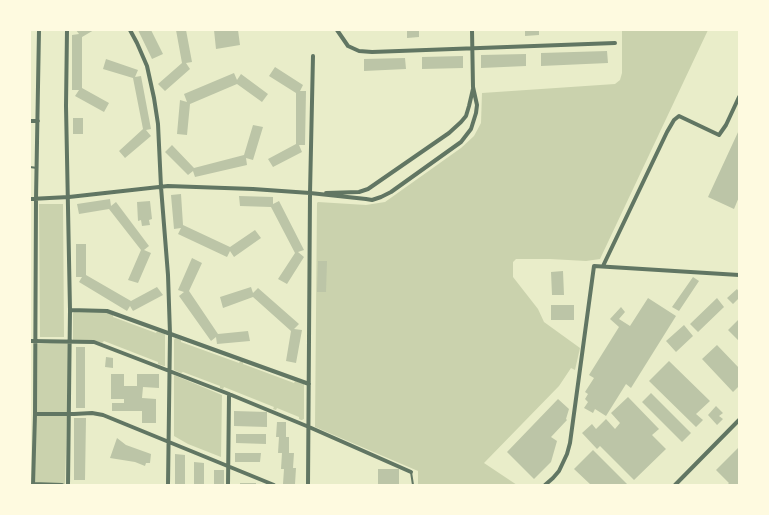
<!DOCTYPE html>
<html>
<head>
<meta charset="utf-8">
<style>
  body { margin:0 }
  #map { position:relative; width:769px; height:515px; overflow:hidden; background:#e9edc9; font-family:"Space Grotesk",sans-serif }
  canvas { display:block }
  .frame { position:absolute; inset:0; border:31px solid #fefae0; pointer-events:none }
</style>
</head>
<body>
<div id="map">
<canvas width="769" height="515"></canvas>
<div class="frame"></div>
</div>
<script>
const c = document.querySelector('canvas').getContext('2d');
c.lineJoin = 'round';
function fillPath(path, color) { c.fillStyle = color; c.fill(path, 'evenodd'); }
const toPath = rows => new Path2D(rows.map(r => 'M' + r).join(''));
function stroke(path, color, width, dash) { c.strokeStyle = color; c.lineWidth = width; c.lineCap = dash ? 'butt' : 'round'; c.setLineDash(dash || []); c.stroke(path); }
fillPath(toPath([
  [622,30,708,30,600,259,586,261,550,259,516,259,513,262,513,277,538,309,544,322,580,348,575,370,571,368,559,386,484,463,517,485,418,485,418,471,315,427,317,203,318,202,366,205,385,202,461,148,474,136,481,123,482,93,615,84,620,80,622,73],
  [39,204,63,204,64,337,40,337],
  [74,312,105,312,113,315,113,317,156,333,157,331,165,334,165,366,164,366,158,364,158,362,104,341,102,343,95,341,73,340,73,313],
  [175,338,181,340,181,342,239,363,240,361,243,362,243,364,294,383,295,381,304,384,304,419,302,420,301,420,299,419,299,417,277,408,276,410,273,409,274,407,224,387,223,389,220,388,220,386,183,372,181,373,174,370,174,340],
  [69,342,65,485,35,485,35,344],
  [174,375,222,395,221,457,188,444,174,436]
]), '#cad2ad');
fillPath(toPath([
  [76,30,94,30,82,37,82,88,109,103,104,112,75,96,79,90,72,90,72,35,79,34],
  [138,30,151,30,163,54,152,59],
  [176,30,186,30,192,62,186,63,190,69,165,91,158,84,182,63],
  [214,30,238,30,240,45,216,49],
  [407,30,419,30,419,37,407,38],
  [525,30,539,30,539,35,525,36],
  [607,51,608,63,541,66,541,53],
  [526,54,526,66,481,68,481,55],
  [463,56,463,68,422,69,422,57],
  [405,58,406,69,364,71,364,59],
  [106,59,138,70,135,77,141,76,151,129,146,130,151,136,125,158,119,151,143,129,133,78,103,69],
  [275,67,303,85,300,91,306,91,305,145,299,145,302,152,273,167,268,159,296,144,296,93,269,76],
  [234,73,237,80,241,74,268,94,262,102,237,84,190,104,187,135,177,134,180,100,187,102,184,94],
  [73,118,83,118,83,134,73,134],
  [253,125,263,127,253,160,246,158,247,165,195,177,193,171,188,175,165,152,172,145,194,168,244,155],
  [739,130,739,197,734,209,708,197],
  [181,194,183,225,230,247,255,230,261,238,234,257,230,251,227,257,178,234,181,228,174,229,171,195],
  [239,196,273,197,273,204,279,201,304,250,298,252,304,257,287,284,278,279,295,253,271,207,240,206],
  [110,199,111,206,116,202,149,246,144,250,151,253,138,283,128,280,141,250,109,209,79,214,77,204],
  [150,201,152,219,149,220,150,225,142,226,141,220,138,221,137,202],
  [76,244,86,244,86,275,131,301,157,287,163,295,133,311,130,306,127,311,79,282,82,277,76,277],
  [192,258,202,263,189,291,218,334,248,331,250,341,217,344,216,337,211,341,179,296,184,292,178,290],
  [318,261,327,261,326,292,317,292],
  [563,271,564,295,552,295,551,272],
  [693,277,699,281,679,311,672,307],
  [251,287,253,293,258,288,299,324,294,329,302,330,296,363,286,361,291,331,253,297,223,308,220,297],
  [737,289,739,292,739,298,733,304,727,298],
  [648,298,676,316,631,388,626,384,606,416,595,409,593,413,584,408,588,402,585,399,588,394,585,392,594,378,589,375,619,327,610,319,621,307,625,312,619,319,630,326],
  [717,298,724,307,698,332,690,324],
  [551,305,574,305,574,320,551,320],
  [739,319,739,341,728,330],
  [684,325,693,336,676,352,666,341],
  [717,345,739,368,739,386,733,392,702,359],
  [76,347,85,347,85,408,76,408],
  [106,357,113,358,113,368,105,367],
  [669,361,710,401,696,414,703,420,696,427,649,381],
  [111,374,124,374,124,386,137,386,137,374,159,374,159,388,143,387,142,398,156,399,156,423,142,423,142,411,112,411,112,403,124,403,124,399,111,399],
  [651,393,691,433,682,442,642,402],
  [628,397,659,429,652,435,666,449,634,480,600,446,597,449,582,433,592,424,596,429,606,419,615,429,620,423,611,413],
  [558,399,569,409,566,419,567,420,551,437,557,441,551,462,534,479,507,452],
  [716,406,723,413,719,416,723,419,717,425,708,415],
  [234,411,267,412,267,427,234,426],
  [74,418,86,418,85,480,74,480],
  [277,422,286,422,286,437,289,437,289,453,294,453,293,468,296,468,295,484,283,484,284,469,281,469,282,453,278,453,279,437,276,437],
  [236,434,266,434,266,444,236,443],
  [117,438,126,445,151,454,150,463,146,463,145,466,135,462,110,458],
  [739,447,739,485,727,485,729,483,716,470],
  [593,450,628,485,591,485,574,469],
  [235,453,261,453,260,462,235,462],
  [175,454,185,455,185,485,175,485],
  [194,462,204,463,204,485,194,485],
  [378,469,399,469,399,485,378,485],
  [214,470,224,470,224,485,214,485],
  [240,483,256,483,256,485,240,485]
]), '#bcc5a7');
stroke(toPath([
  [30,167,37,168],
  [411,472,413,485]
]), '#617663', 2);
stroke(toPath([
  [67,30,66,106,70,310,68,485],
  [130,30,137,43,147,66,154,98,158,124,161,187,168,275,170,334,168,485],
  [337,30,348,46,359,51,372,52,615,43],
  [30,121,38,121],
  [326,193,359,192,368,189,449,133,461,122,466,116,469,106,473,89],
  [30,199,69,197,168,186,253,189,310,193,366,199,372,200,381,197,391,192,461,142,471,129,476,113,477,105,473,87,472,30],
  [603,266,667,132,674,120,679,116,719,135,726,125,739,97],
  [70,310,107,311,309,384],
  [30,341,94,342,229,394,309,427,411,472],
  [35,414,74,414,92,413,103,415,274,485],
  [33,484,62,485],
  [33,485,35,414,36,199,39,30],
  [228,485,229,394],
  [308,485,310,193,313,56],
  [545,485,553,478,559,471,567,454,570,443,594,266,739,275],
  [675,485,739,420]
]), '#617663', 4);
</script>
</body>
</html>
